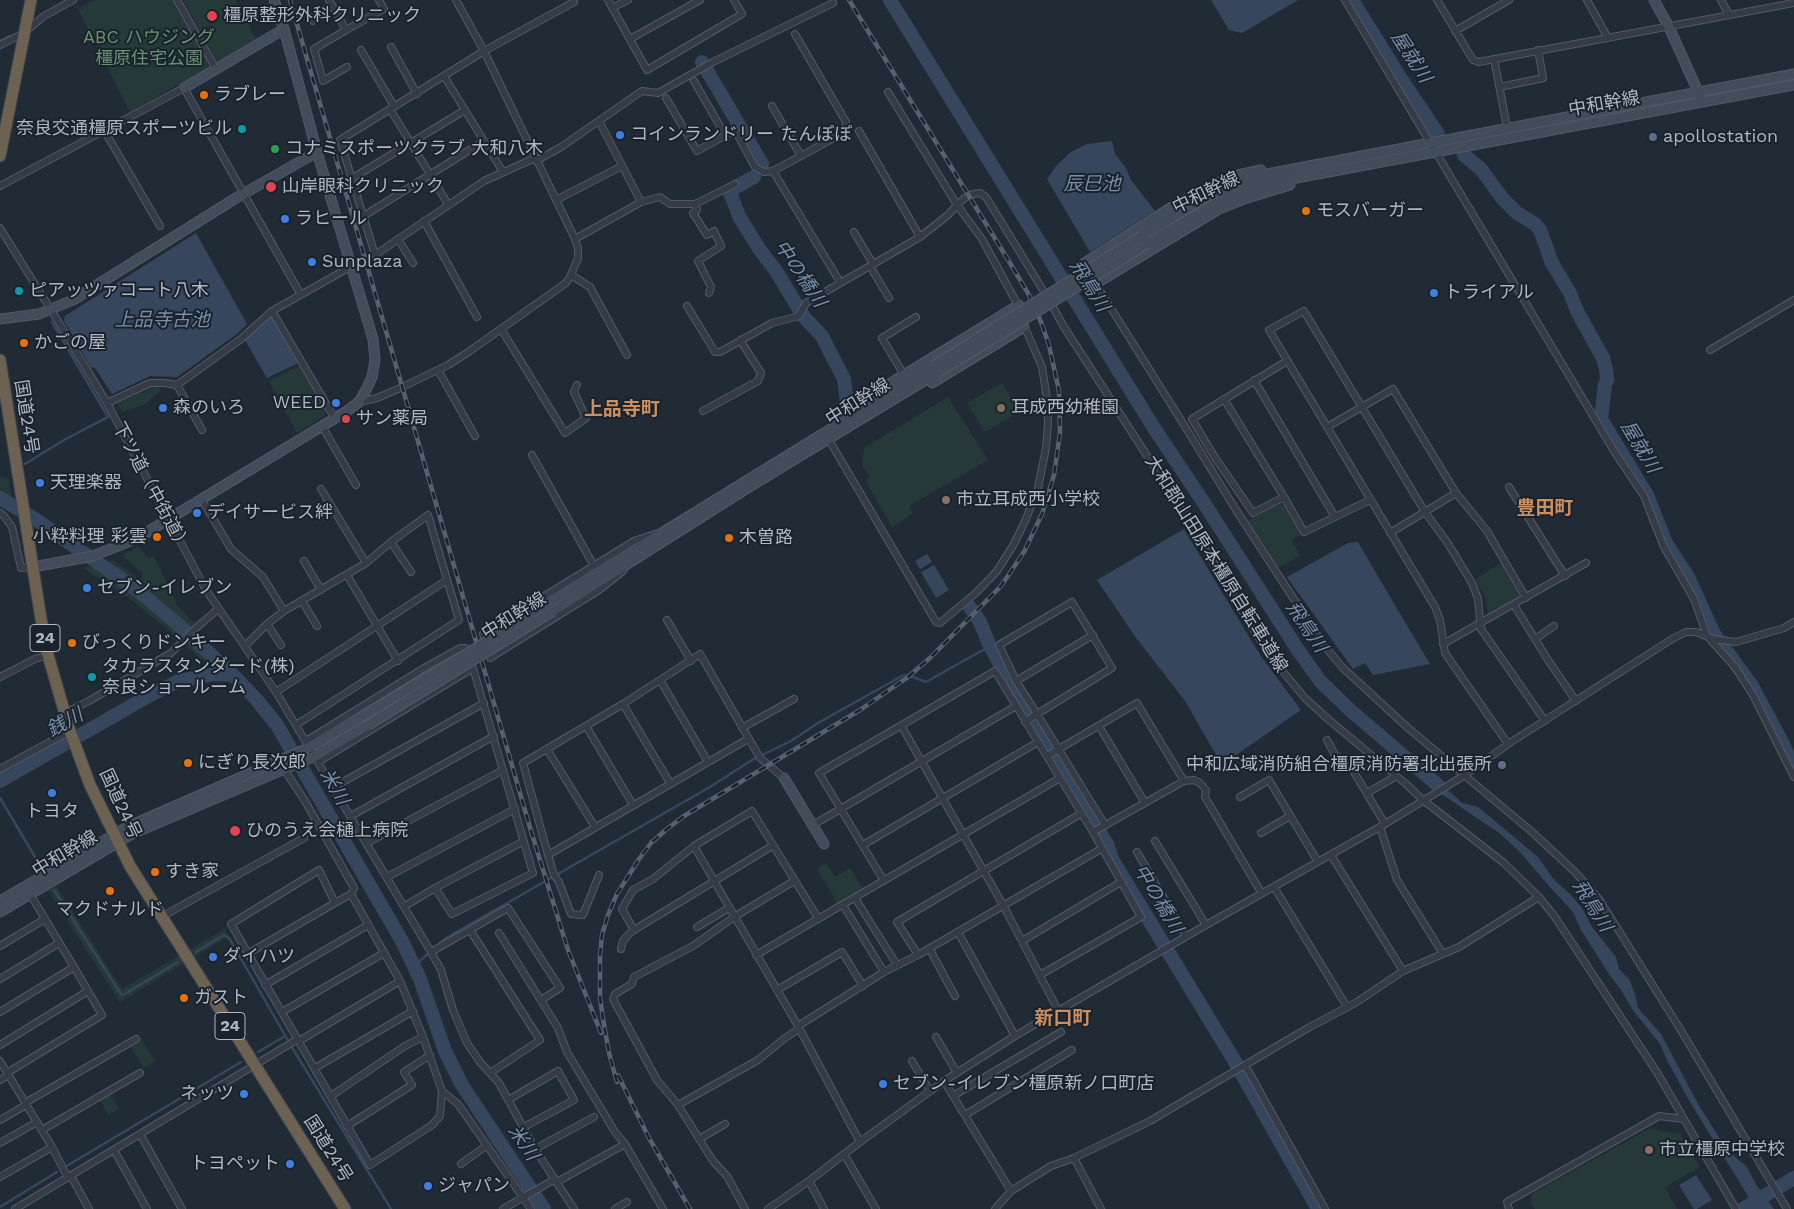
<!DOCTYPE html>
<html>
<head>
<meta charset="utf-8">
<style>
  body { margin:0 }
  canvas { display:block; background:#212b36 }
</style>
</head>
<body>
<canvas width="1794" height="1209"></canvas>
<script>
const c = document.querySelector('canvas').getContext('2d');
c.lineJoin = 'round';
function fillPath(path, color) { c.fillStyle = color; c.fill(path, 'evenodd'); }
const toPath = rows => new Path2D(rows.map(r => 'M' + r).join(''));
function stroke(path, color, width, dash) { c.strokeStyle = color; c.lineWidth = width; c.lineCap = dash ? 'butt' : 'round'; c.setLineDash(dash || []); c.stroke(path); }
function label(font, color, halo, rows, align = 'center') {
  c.font = font + ' "Work Sans","Noto Sans JP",sans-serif'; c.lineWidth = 4; c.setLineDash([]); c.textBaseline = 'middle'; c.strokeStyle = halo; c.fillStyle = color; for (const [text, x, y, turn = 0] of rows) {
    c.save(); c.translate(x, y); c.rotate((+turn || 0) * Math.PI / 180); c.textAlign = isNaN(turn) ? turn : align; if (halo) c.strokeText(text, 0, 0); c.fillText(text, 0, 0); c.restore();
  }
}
fillPath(toPath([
  [94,0,173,0,208,62,207,68,130,112,78,9],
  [185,0,235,0,258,43,220,67,184,1],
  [300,365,326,411,324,416,297,433,269,381],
  [1002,383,1019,412,985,432,967,403],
  [157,386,161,390,145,404,122,412,117,403],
  [948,397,988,460,909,506,913,513,892,527,866,481,870,477,862,466,864,448],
  [0,476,9,479,12,501,0,493],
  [1279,504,1284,506,1302,534,1291,540,1300,555,1278,568,1261,540,1254,533,1247,521],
  [138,547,149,558,154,556,177,605,195,624,190,629,151,595,107,562,113,560,141,581,143,573,122,555],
  [1501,563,1523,597,1488,617,1486,599,1476,579],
  [95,565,141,597,202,652,212,665,210,667,160,623,126,596,83,568],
  [826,863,835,877,850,868,863,889,838,904,817,869],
  [56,886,122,989,225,929,229,936,120,1002,48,890],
  [142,1040,155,1061,144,1068,131,1047],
  [110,1094,119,1109,109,1115,100,1100],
  [1649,1129,1680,1134,1700,1167,1665,1187,1677,1209,1535,1209,1530,1202,1533,1193]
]), '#263939');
fillPath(toPath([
  [1211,0,1298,0,1242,33,1229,30],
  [1112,141,1115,154,1126,168,1131,180,1155,211,1090,252,1047,179,1056,166,1071,152,1087,144],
  [196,233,247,324,237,334,177,377,150,376,112,394,95,368,91,367,64,321,65,316],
  [271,314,298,363,267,378,245,340],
  [1184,529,1260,655,1301,710,1226,762,1219,760,1185,701,1134,635,1097,580],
  [1358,542,1396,607,1430,664,1373,675,1365,663,1353,669,1287,577,1348,543],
  [927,554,932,562,920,569,915,561],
  [934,565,949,590,936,598,921,572],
  [1428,772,1462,803,1478,807,1538,857,1555,881,1570,894,1582,908,1592,927,1616,957,1619,969,1629,979,1635,994,1638,1008,1661,1034,1698,1104,1727,1150,1747,1167,1757,1186,1774,1209,1756,1209,1690,1102,1668,1062,1660,1044,1632,1009,1621,990,1611,977,1581,930,1573,912,1549,886,1519,851,1499,833,1443,795,1428,781],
  [1696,1175,1712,1200,1697,1209,1694,1209,1679,1185]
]), '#36465d');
stroke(toPath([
  [0,41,10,36],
  [25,464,64,440,108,417,52,322],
  [0,798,35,857],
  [54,890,121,994,123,995,178,962],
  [438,945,446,938,710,787,752,760,791,741,818,723,902,676,908,675,926,682,990,646],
  [196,952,224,935,229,938,293,1049,391,1209],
  [414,966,430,952],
  [258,1052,285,1036],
  [65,1167,241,1062],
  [0,1207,57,1172]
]), '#36465d', 2.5);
stroke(toPath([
  [890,0,1154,428,1204,503,1298,650,1320,681,1350,710,1441,788],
  [1352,0,1401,79,1438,134],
  [702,62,762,164],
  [1464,155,1481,169,1502,198,1517,213,1535,224,1540,230,1552,263,1570,293,1577,311,1603,358,1606,369,1607,380,1605,384,1601,419,1647,495,1666,543,1688,577,1714,634,1752,686,1783,744,1794,770],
  [754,177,734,188,730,193,740,218,760,250,776,271,804,317,822,336,831,354,844,379,847,403],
  [0,498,35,519,137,590,174,621,233,675,256,699,277,725,403,943,420,979,445,1051,462,1085,544,1209],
  [969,606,979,620,990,646,1022,705,1107,844,1113,861,1234,1060,1318,1209],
  [0,781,152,694,179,681,214,674,233,675],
  [1743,1209,1794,1178]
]), '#36465d', 14);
const street = toPath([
  [177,0,216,69],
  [329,0,346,30,384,9,379,0],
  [608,0,647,70,742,14,734,0],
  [1345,0,1614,451,1644,496,1664,547,1694,599,1707,636,1735,667,1753,695,1794,777],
  [1437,0,1473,60,1479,62,1794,3],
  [1587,0,1608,38],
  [1721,0,1729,15],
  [612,8,628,0],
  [313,21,311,18,332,6],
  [346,30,314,49,323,81,347,67],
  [1455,31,1509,0],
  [795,34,846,122,845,129,841,134,801,156],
  [630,39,700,0],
  [0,45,24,33,44,16,73,0],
  [391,47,417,94],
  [361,50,394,106],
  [1494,59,1507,127],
  [444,76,503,172],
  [694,81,725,135],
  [1500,87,1543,78,1538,50],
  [888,92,957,205,968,195,980,193,986,197,1049,300,1064,327,1182,510,1269,655,1305,698,1329,720,1406,784,1423,800,1504,863,1539,897,1555,917,1658,1074,1736,1209],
  [666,98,697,151,735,130,755,167,764,172,773,171,801,156,772,106],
  [390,109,448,204],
  [104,130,160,226],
  [859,131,920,237],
  [535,158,484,181,375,255,340,140,484,51,574,2],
  [536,161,561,147,642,91,658,93,713,62,833,3],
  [773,171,840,282],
  [351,179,465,110],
  [0,186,184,88,301,295],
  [556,200,622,166],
  [641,202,660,197,670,204,695,204],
  [362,217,484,141],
  [424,221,477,317],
  [0,228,56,318,107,403,206,590,276,692,431,952,441,970,453,1010,467,1043,480,1062,499,1083,535,1149,574,1209],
  [854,232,873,264],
  [398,239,413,263],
  [575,239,641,202,599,121],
  [870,266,889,298],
  [571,275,590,287,627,355],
  [1094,281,1184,425,1236,510,1323,644,1342,667,1408,728,1531,831,1575,872,1599,899,1682,1032,1787,1209],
  [709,293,711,287,698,261,721,246,714,231,707,235,693,213,697,210,695,204,735,184],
  [687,306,715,352,720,352,772,323,799,316,806,303,920,237,948,215,957,205,982,239,1020,309],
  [272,311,335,419],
  [501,329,565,433,586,418,574,392,577,385],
  [1710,350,1794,300],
  [1287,361,1192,419,1214,456,1253,513,1284,497,1304,532,1370,500],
  [438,370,475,436],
  [904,375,882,338,916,317],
  [1254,380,1335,517],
  [177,385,202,430],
  [1224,399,1284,497],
  [359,402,377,398,398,389,448,365,467,353,566,283,571,275,578,258,578,248,575,239,484,51,456,0],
  [107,403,150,383,164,383,177,385,241,339,272,311,352,266],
  [703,411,758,381,761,373,740,340],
  [322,426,356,485],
  [1327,427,1393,389,1456,493,1487,531,1526,598],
  [829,440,936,622,940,623,977,592,997,571,1014,544,1026,519,1038,488,1046,448,1048,423,1047,399,1042,367,1023,323],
  [532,455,594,566],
  [1509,487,1565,576],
  [321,489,366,563],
  [202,500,231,549,263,577,284,611],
  [0,513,4,516,12,527,21,568,33,567],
  [1390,533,1456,493],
  [391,542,411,572],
  [304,561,321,590],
  [623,571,599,590,490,658,483,634,634,541,655,534],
  [347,575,398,661],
  [302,601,317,626],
  [1072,602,1112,668,1037,714,1016,681,999,645,1072,602],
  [1514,605,1548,660,1576,701],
  [667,620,691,661],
  [267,624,281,645],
  [1535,639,1554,626],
  [1443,644,1586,563],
  [245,646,267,624,284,611,366,563,391,542,428,515,459,620,296,725],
  [0,677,35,659,48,655],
  [660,680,708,762],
  [1016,681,1093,635],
  [276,692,447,580],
  [623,704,670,783],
  [65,713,89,701,171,653,196,628,218,609],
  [1025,722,1037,714,1105,825],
  [901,725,1003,905,1058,1010],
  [586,726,633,805],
  [1099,726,1145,803],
  [742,728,794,699],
  [748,739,548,855,523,763,623,704,700,654,760,758,784,778],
  [1327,740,1335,755,1348,762,1385,824],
  [306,741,426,667,460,648,466,648,473,668,318,762],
  [1508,744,1445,653,1440,620,1435,607,1269,330,1304,311,1425,512,1447,542,1472,583,1478,599,1481,629,1545,721],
  [547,749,595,827],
  [1047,756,1137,703,1184,781,1093,832],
  [0,769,70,731],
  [284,769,305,801,354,888,351,894,335,903,319,870,231,924,370,1165,432,1125,440,1116,442,1091,423,1037,400,981,351,894],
  [1184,781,1194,780,1200,783,1206,790,1205,797,1262,894],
  [334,787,484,703],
  [1367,793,1393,778],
  [1240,797,1269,780,1318,862],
  [351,816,494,736],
  [813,825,1016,706],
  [1380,827,1397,880,1443,954],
  [1261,833,1290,816],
  [1155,841,1206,925],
  [367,843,503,770],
  [863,845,1038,742],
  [694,846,653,879,633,890,622,909,634,930,772,846],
  [1137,852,1186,936],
  [548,855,554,875,559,882,571,914,583,915,599,875],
  [1331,855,1403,971],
  [387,877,515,809],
  [884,881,819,773,995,671,1093,832,1141,917,1040,975],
  [1274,887,1347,1007],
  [435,888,452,914,533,873,473,668],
  [855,898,897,965],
  [843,905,884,972],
  [405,906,435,888,524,841],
  [161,917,304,838],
  [818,918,752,811,694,846,798,1026,860,1142],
  [697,927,729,908],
  [470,930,540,1040,490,1073],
  [958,932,1015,1036],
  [499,933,558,1028,567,1052,615,1132,625,1144,663,1209],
  [1022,941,1121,882],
  [0,946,45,919],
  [929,948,955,996],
  [621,949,623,941,629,934,634,930],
  [431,952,508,908,560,988,541,1000],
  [247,954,335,903],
  [756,955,1060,778],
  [918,955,897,922,1082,813],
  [0,979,59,943],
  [265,985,368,925],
  [777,990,842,952,863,986],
  [0,1012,74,967,30,894],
  [282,1012,384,953],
  [798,1026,884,972,918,955,1101,849],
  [936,1037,957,1073],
  [299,1041,400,981],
  [0,1045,88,991],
  [0,1061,52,1147,68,1178],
  [912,1061,930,1091],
  [1245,1065,1325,1209],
  [315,1068,413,1011],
  [7,1073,102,1015,74,967],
  [0,1080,8,1075],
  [944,1081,1011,1191],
  [442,1091,458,1104,531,1209],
  [331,1096,405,1046,423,1037],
  [953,1096,1061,1032],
  [508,1100,558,1071,574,1100,524,1127],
  [25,1103,136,1039],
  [678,1105,758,1060,785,1038,799,1029],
  [965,1115,1072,1050],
  [0,1120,26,1105],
  [347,1126,412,1085,404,1072,430,1055],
  [42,1130,140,1073],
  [140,1134,182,1209],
  [699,1139,725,1124],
  [0,1143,37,1122],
  [535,1149,594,1117],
  [114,1150,147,1209],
  [844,1154,876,1209],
  [1074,1158,1101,1209],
  [461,1164,487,1145],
  [71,1176,89,1209],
  [0,1177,52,1147],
  [809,1181,824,1209],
  [557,1182,625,1144],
  [15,1209,298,1039],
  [503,1209,555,1179],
  [615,1209,627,1202],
  [745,1209,727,1176,713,1161,678,1105,657,1080,613,999,615,994,632,984,634,977,693,946,734,917,794,881],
  [768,1209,809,1181,860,1142,944,1081,1015,1036,1206,925,1385,824,1465,775,1508,744,1672,639,1686,632,1696,632,1713,639,1736,642,1784,628,1794,622],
  [995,1209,1011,1191,1051,1166,1074,1158,1150,1121,1308,1028,1357,1002,1403,971,1459,947,1539,897],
  [1509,1209,1507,1202,1659,1116,1683,1119]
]);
const secondary = toPath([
  [1654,0,1669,27,1700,96],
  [184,88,284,29],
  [1142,236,1211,194,1262,175,1794,74],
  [1147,244,1215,204,1236,193,1264,184,1794,85],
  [1083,264,1180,202,1233,176,1261,170],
  [1095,284,1219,209,1247,198,1290,185],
  [0,319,39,314,73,300,236,198,317,152],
  [932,383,1024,327],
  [838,419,853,406,1019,305],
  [33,567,93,556,123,544,144,534,347,411,359,402,367,388,372,377,375,360,373,339,317,152,284,29,274,0],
  [548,603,933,366],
  [553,611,749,487,937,373],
  [784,778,824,844],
  [0,901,129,826,310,747,361,717],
  [0,912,132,834,315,756,368,725]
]);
const highway = toPath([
  [0,156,31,0],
  [0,360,41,619,48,655,70,731,90,785,130,866,345,1209]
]);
stroke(street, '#525a65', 8);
stroke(secondary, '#525a65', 11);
stroke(highway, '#3f4751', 13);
stroke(street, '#353c47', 6);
stroke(secondary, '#434c5a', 9);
stroke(highway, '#6d6252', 11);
const rail = toPath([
  [290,0,531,831,568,950,601,1033],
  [618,1075,649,1138,690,1209],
  [617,1082,609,1053,603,1019,600,997,600,955,602,935,608,915,617,894,639,859,651,843,667,829,684,816,860,710,908,677,931,657,1001,586,1024,552,1042,514,1054,475,1060,433,1059,391,1049,345,1041,322,1029,295,1010,263,849,0]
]);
stroke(rail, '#57616e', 4.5);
stroke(rail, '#1a222b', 2.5, [8]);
const secondaryBridge = toPath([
  [933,366,1142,236],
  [937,373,1147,244],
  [361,717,455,661,548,603],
  [368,725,553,611]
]);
stroke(secondaryBridge, '#525a65', 11, []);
stroke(secondaryBridge, '#434c5a', 9);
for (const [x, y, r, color] of [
  [212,16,6,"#e0444e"],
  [204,95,5,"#e8710a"],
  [242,129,5,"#0f9aa8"],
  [620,135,5,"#3f7fe0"],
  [1653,137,5,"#5c6f8a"],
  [275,149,5,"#2e9e5b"],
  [271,187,6,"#e0444e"],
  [1306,211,5,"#e8710a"],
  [285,219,5,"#3f7fe0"],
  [312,262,5,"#3f7fe0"],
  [19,291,5,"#0f9aa8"],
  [1434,293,5,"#3f7fe0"],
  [24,343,5,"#e8710a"],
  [336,403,5,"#3f7fe0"],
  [163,408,5,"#3f7fe0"],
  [1001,408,5,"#8d6e63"],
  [346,419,5,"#e0444e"],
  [40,483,5,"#3f7fe0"],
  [946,500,5,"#8d6e63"],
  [197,513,5,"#3f7fe0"],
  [157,537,5,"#e8710a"],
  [729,538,5,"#e8710a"],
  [87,588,5,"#3f7fe0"],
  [72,643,5,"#e8710a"],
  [92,677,5,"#0f9aa8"],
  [188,763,5,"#e8710a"],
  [1502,765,5,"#5c6f8a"],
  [52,793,5,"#3f7fe0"],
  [235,831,6,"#e0444e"],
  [155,872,5,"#e8710a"],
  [110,891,5,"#e8710a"],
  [213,957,5,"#3f7fe0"],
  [184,998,5,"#e8710a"],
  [883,1084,5,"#3f7fe0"],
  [244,1094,5,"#3f7fe0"],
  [1649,1150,5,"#8d6e63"],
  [290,1164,5,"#3f7fe0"],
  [428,1186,5,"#3f7fe0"]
]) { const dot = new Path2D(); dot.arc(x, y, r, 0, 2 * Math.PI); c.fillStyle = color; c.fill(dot); stroke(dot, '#1a222b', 2); }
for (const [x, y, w] of [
  [45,638,30],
  [230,1026,30]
]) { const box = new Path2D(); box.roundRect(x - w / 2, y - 13.5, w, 27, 4); c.fillStyle = '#1a222b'; c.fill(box); stroke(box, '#afb7c4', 1); }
label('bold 16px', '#afb7c4', null, [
  ["24",45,638],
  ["24",230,1026]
]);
label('18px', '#afb7c4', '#1a222b', [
  ["橿原整形外科クリニック",223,16],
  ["ラブレー",214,95],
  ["奈良交通橿原スポーツビル",232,129,"right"],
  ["コインランドリー たんぽぽ",630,135],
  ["apollostation",1663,137],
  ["コナミスポーツクラブ 大和八木",285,149],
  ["山岸眼科クリニック",282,187],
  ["モスバーガー",1316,211],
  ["ラヒール",295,219],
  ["Sunplaza",322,262],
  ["ピアッツァコート八木",29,291],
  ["トライアル",1444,293],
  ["かごの屋",34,343],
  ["WEED",326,403,"right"],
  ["森のいろ",173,408],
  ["耳成西幼稚園",1011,408],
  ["サン薬局",356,419],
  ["天理楽器",50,483],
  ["市立耳成西小学校",956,500],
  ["デイサービス絆",207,513],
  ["小粋料理 彩雲",147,537,"right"],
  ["木曽路",739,538],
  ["セブン-イレブン",97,588],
  ["びっくりドンキー",82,643],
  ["タカラスタンダード(株)",102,667],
  ["奈良ショールーム",102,688],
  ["にぎり長次郎",198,763],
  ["中和広域消防組合橿原消防署北出張所",1492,765,"right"],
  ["トヨタ",52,812,"center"],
  ["ひのうえ会樋上病院",246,831],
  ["すき家",165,872],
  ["マクドナルド",110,910,"center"],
  ["ダイハツ",223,957],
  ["ガスト",194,998],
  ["セブン-イレブン橿原新ノ口町店",893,1084],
  ["ネッツ",234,1094,"right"],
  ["市立橿原中学校",1659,1150],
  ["トヨペット",280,1164,"right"],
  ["ジャパン",438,1186]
], 'left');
label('18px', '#689371', '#1a222b', [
  ["ABC ハウジング",149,38],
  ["橿原住宅公園",149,59]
]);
label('18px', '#afb7c4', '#1a222b', [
  ["中和幹線",1604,104,-10],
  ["中和幹線",1206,193,-26],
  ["中和幹線",858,402,-32],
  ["国道24号",26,417,81],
  ["下ツ道（中街道）",151,487,62],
  ["大和郡山田原本橿原自転車道線",1216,564,58],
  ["中和幹線",514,616,-32],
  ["国道24号",120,804,65],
  ["中和幹線",65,854,-31],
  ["国道24号",328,1149,58]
]);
label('italic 19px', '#788eaa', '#1a222b', [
  ["屋就川",1411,57,57],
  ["辰巳池",1092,184],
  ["中の橋川",800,274,56],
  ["飛鳥川",1089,286,58],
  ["上品寺古池",162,320],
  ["屋就川",1640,447,59],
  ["飛鳥川",1306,627,56],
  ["銭川",65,723,-29],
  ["米川",334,787,60],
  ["中の橋川",1158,899,59],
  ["飛鳥川",1592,906,58],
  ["米川",523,1143,56]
]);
label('bold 19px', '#cd8e60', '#1a222b', [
  ["上品寺町",622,409],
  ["豊田町",1545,508],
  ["新口町",1063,1018]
]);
</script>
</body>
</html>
